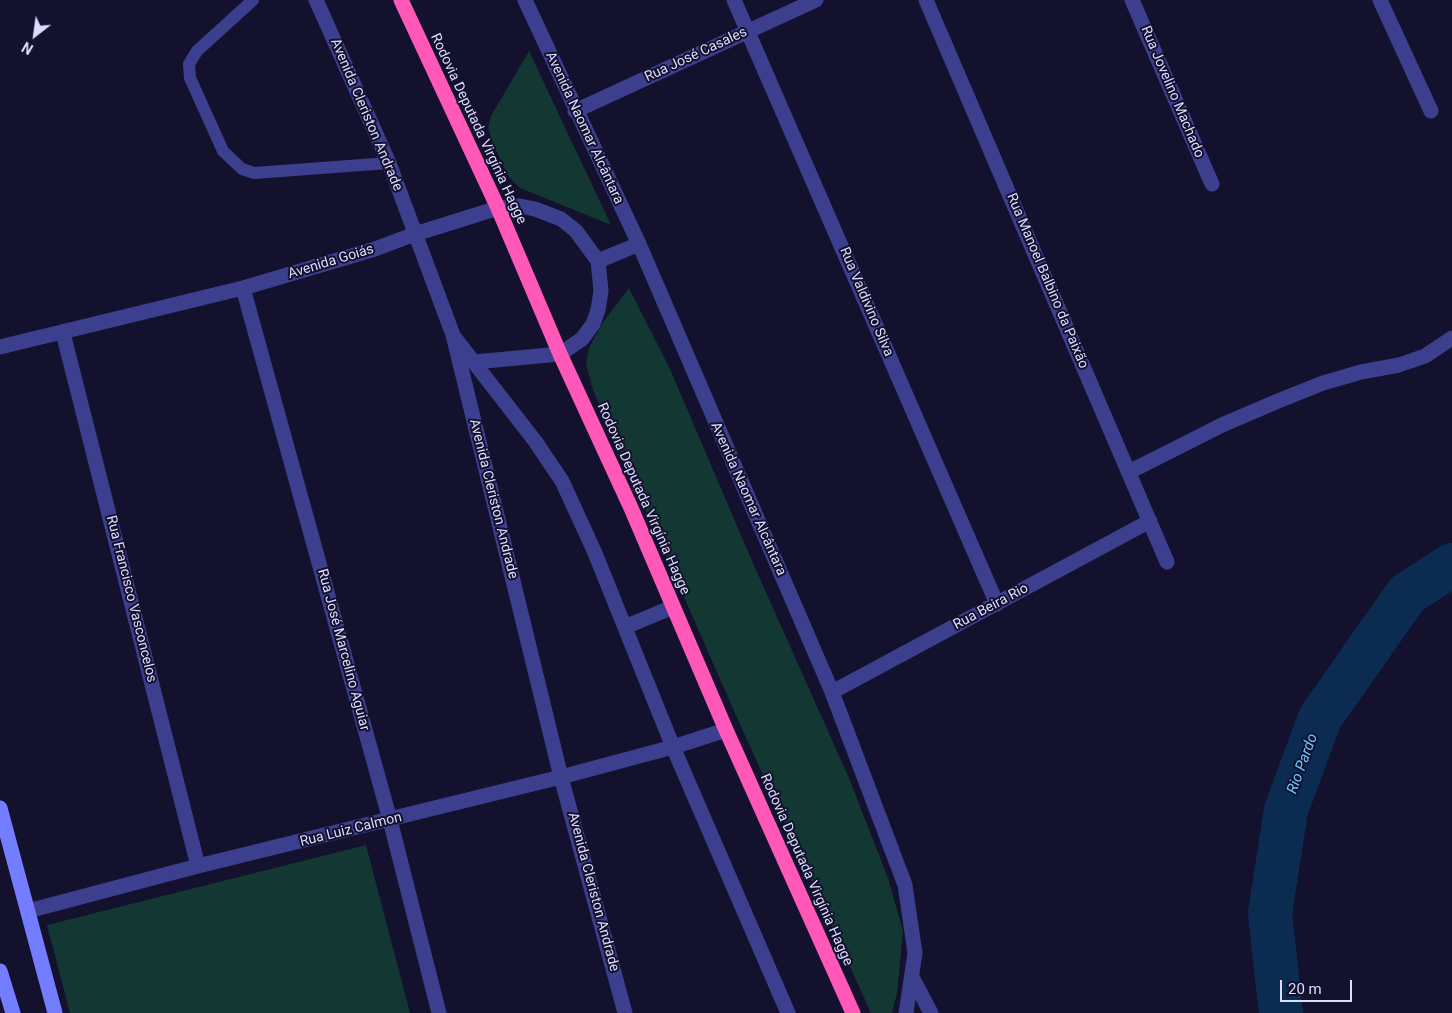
<!DOCTYPE html>
<html>
<head>
<meta charset="utf-8">
<style>
  body { margin:0 }
  #map { position:relative; width:1452px; height:1013px; overflow:hidden; background:#13112d; font-family:Roboto,sans-serif }
  canvas { display:block }
  .north { position:absolute; left:10px; top:10px; width:50px; height:50px; -webkit-text-stroke:4px #13112d; paint-order:stroke; rotate:210deg; font-size:14px; font-weight:700; line-height:20px; text-align:center; color:#ddf }
  .north::after { content:''; display:block; margin:auto; width:18px; height:22px; background:#ddf; clip-path:polygon(50% 0,100% 100%,50% 72%,0 100%) }
  .scale { position:absolute; left:1280px; top:980px; width:72px; height:22px; box-sizing:border-box; border:2px solid #ddf; border-top:0; padding-left:6px; font-size:15px; line-height:18px; white-space:nowrap; color:#ddf; -webkit-text-stroke:4px #13112d; paint-order:stroke }
</style>
</head>
<body>
<div id="map">
<canvas width="1452" height="1013"></canvas>
<div class="north">N</div>
<div class="scale">20 m</div>
</div>
<script>
const c = document.querySelector('canvas').getContext('2d');
c.lineJoin = 'round';
function fillPath(path, color) { c.fillStyle = color; c.fill(path, 'evenodd'); }
const toPath = rows => new Path2D(rows.map(r => 'M' + r).join(''));
function stroke(path, color, width, dash) { c.strokeStyle = color; c.lineWidth = width; c.lineCap = dash ? 'butt' : 'round'; c.setLineDash(dash || []); c.stroke(path); }
function label(font, color, halo, rows, align = 'center') {
  c.font = font + ' Roboto,sans-serif'; c.lineWidth = 4; c.setLineDash([]); c.textBaseline = 'middle'; c.strokeStyle = halo; c.fillStyle = color; for (const [text, x, y, turn = 0] of rows) {
    c.save(); c.translate(x, y); c.rotate((+turn || 0) * Math.PI / 180); c.textAlign = isNaN(turn) ? turn : align; if (halo) c.strokeText(text, 0, 0); c.fillText(text, 0, 0); c.restore();
  }
}
fillPath(toPath([
  [529,51,611,225,520,188,509,177,494,146,488,128,491,116],
  [629,288,670,369,752,561,849,778,888,878,903,931,897,993,892,1013,871,1013,738,720,593,390,586,364,589,348,603,322],
  [366,845,410,1013,70,1013,47,925]
]), '#133732');
stroke(toPath([
  [1281,1013,1270,913,1286,810,1320,718,1407,594,1452,565]
]), '#0b2b51', 44);
stroke(toPath([
  [253,0,197,51,189,64,190,78,223,151,242,169,254,173,389,163]
]), '#3b3f8d', 12);
stroke(toPath([
  [316,0,389,163,453,335,561,777,625,1013],
  [525,0,639,244,832,692,905,885,915,953,906,1013],
  [734,0,997,604],
  [926,0,1167,562],
  [1132,0,1212,184],
  [1380,0,1431,111],
  [575,111,816,0],
  [243,288,390,820,439,1013],
  [63,333,198,866],
  [455,338,535,441,562,481,595,553,673,747,788,1013],
  [0,347,243,288,375,249,415,234,498,208,520,206,535,209,561,219,576,231,598,261,639,244],
  [474,362,560,354,582,339,593,324,598,310,601,291,598,261],
  [1129,472,1222,425,1278,401,1323,383,1361,372,1399,365,1425,356,1452,338],
  [625,627,673,607],
  [832,692,1150,521],
  [28,911,198,866,561,777,673,747,726,730],
  [913,979,931,1013]
]), '#3b3f8d', 15);
stroke(toPath([
  [0,808,55,1013],
  [0,971,13,1013]
]), '#747dff', 15);
stroke(toPath([
  [401,0,498,208,560,354,631,508,726,730,853,1013]
]), '#ff58b8', 15);
label('14px', '#ddf', '#13112d', [
  ["Rua José Casales",696,55,-25],
  ["Rua Jovelino Machado",1172,92,67],
  ["Avenida Cleriston Andrade",366,115,67],
  ["Avenida Naomar Alcântara",584,128,65],
  ["Rodovia Deputada Virgínia Hagge",478,129,65],
  ["Avenida Goiás",331,262,-17],
  ["Rua Manoel Balbino da Paixão",1047,281,67],
  ["Rua Valdivino Silva",866,302,67],
  ["Avenida Cleriston Andrade",493,499,76],
  ["Rodovia Deputada Virgínia Hagge",643,499,66],
  ["Avenida Naomar Alcântara",748,499,66],
  ["Rua Francisco Vasconcelos",131,599,76],
  ["Rua Beira Rio",991,607,-28],
  ["Rua José Marcelino Aguiar",343,650,75],
  ["Rua Luiz Calmon",351,830,-14],
  ["Rodovia Deputada Virgínia Hagge",806,870,66],
  ["Avenida Cleriston Andrade",593,892,75]
]);
label('italic 15px', '#6bc8ff', '#13112d', [
  ["Rio Pardo",1303,764,-70]
]);
</script>
</body>
</html>
